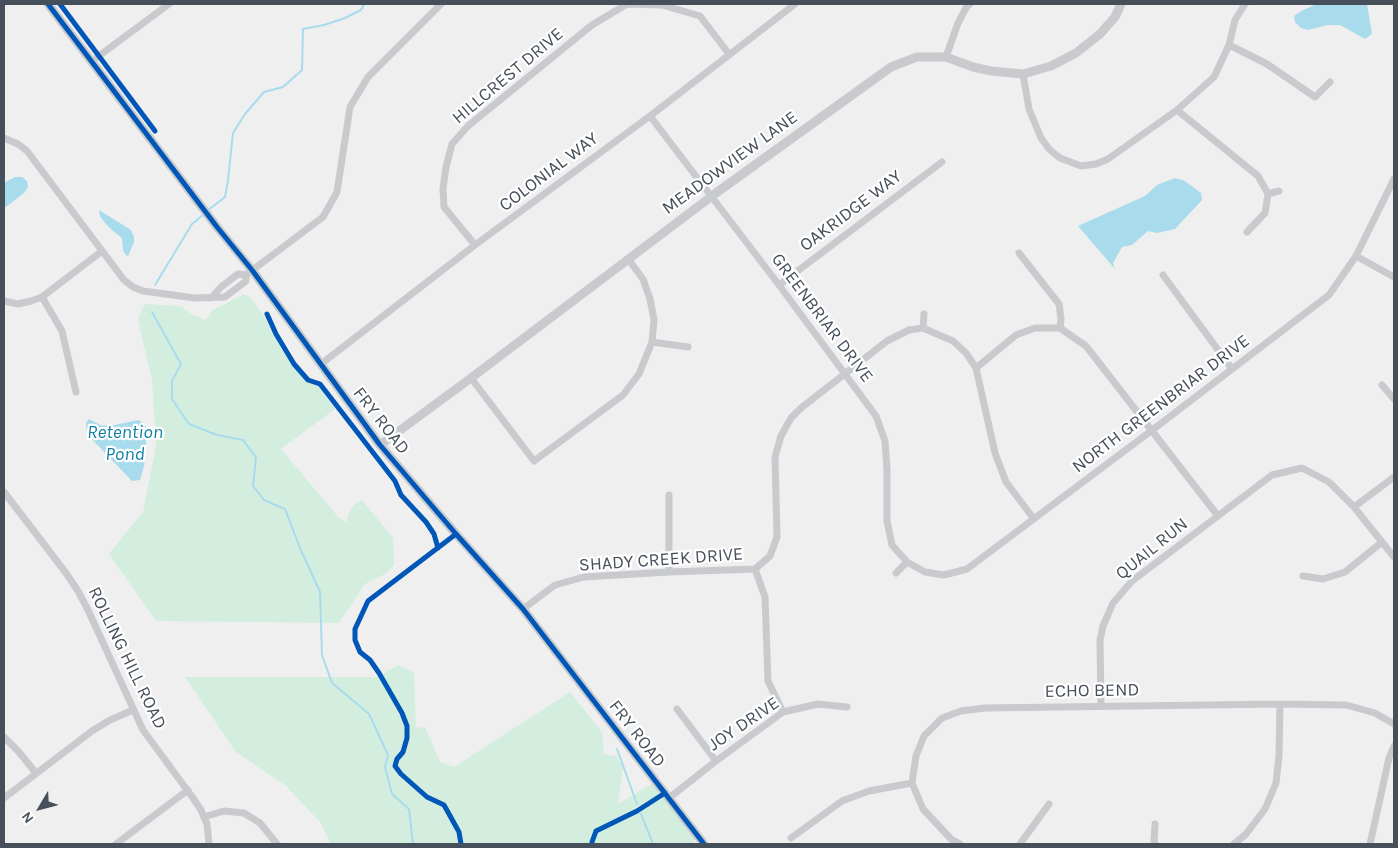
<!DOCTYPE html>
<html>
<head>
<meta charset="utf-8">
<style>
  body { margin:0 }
  #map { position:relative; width:1398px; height:848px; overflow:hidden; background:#efefef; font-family:Karla,sans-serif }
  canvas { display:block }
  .frame { position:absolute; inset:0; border:5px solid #46505b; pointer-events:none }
  .north { position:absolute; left:15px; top:783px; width:50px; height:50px; -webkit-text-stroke:4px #fff; paint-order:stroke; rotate:233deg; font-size:14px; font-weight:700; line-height:20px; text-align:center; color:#46505b }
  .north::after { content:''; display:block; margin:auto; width:18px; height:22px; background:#46505b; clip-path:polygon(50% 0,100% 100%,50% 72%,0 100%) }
</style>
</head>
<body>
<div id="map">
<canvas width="1398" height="848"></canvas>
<div class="frame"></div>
<div class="north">N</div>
</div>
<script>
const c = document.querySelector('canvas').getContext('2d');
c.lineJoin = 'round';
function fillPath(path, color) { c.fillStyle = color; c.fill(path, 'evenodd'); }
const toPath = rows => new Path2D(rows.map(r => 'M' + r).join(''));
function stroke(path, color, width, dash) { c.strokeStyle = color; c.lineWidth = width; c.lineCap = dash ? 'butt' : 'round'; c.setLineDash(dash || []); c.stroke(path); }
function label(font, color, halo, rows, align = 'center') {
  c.font = font + ' Karla,sans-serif'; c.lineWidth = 4.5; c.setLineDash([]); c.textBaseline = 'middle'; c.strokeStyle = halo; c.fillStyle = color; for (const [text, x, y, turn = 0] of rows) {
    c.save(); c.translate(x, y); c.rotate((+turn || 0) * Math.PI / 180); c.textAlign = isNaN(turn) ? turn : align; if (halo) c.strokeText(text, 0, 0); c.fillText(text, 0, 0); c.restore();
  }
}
fillPath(toPath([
  [244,294,250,297,263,314,281,349,290,362,305,381,318,386,335,409,281,449,339,518,346,522,349,512,354,505,362,500,393,538,394,565,387,573,365,584,339,623,156,621,109,554,143,512,156,445,152,380,138,320,142,309,145,304,181,306,193,315,206,320,213,310],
  [398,665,414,673,416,728,425,727,440,762,454,767,570,692,602,732,604,754,616,756,623,766,618,804,656,781,699,837,693,841,695,844,331,844,320,822,286,786,236,752,185,677,377,677]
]), '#d3eedf');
fillPath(toPath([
  [1317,4,1367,4,1372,34,1365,39,1340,25,1328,25,1307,30,1301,28,1295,22,1294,16,1303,10],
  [15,177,22,177,27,181,28,187,24,193,6,207,4,205,4,183],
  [1175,178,1185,181,1201,193,1202,200,1175,229,1157,233,1148,231,1132,245,1122,247,1113,263,1115,269,1078,226,1145,196,1157,185],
  [99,210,131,230,134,237,134,242,128,256,126,255,123,250,122,238,113,231,106,224,100,216],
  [89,419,100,425,110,426,138,420,143,423,146,426,146,450,144,466,140,480,132,481,87,434,86,423]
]), '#a8dbec');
stroke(toPath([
  [207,211,225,197,228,180,233,133,245,114,264,92,283,87,302,70,303,29,324,25,345,18,361,10,364,4],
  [155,285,192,224,204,214],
  [152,312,181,364,172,381,172,399,189,424,217,435,243,440,256,457,253,486,264,500,285,509,300,548,320,592,322,655,332,683,369,714,388,755,385,767,392,794,409,809,413,844],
  [617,749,637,804],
  [641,814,653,844]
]), '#a8dbec', 2);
stroke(toPath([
  [1229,45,1267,64,1315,97,1330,82],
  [946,57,958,23,967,6,970,4],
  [92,61,169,4],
  [1023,74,1029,109,1041,138,1050,150,1060,158,1081,166,1096,164,1108,159,1177,110,1214,77,1229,45,1235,20,1245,4],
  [1177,110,1258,176,1268,194],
  [650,116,779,285,876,416,885,441,887,470,887,521,892,545,907,562],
  [4,138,18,144,27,151,124,280,133,287,143,291,195,298,225,297,246,281,246,275],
  [1247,232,1265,213,1268,194,1279,191],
  [475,245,444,207,443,189,446,167,452,144,468,126,592,25,627,4,662,5,700,16,729,54],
  [1019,253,1059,304,1061,319,1060,328],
  [1356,256,1394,277],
  [1163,275,1232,369],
  [779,285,942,162],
  [42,297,62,331,76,392],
  [211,298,221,287,238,274,246,275,323,217,337,192,350,107,368,77,441,4],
  [4,301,18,304,31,301,42,297,102,251],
  [924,314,923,328,953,341,966,353,976,368,995,453,1006,482,1034,519],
  [1060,328,1086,346,1218,516],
  [652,342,688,347],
  [321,364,475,245,650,116,795,4],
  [976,368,1016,335,1035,328,1060,328],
  [471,378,534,461,623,395,639,374,652,342,654,320,650,299,643,279,628,259],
  [1382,385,1394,399],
  [4,492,66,573,78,591,88,610,143,730,193,798,201,810,207,824,209,844],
  [1354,507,1394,477],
  [755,569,765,597,768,681,783,712],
  [669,572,669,495],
  [896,573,907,562,925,572,944,575,967,569,1151,431,1329,295,1356,256,1394,179],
  [1303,576,1323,579,1345,572,1382,542],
  [523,609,555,585,584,577,669,572,755,569,770,556,777,537,775,457,781,436,791,418,801,408,887,341,909,330,923,328],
  [1101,706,1100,640,1103,626,1113,603,1132,581,1272,475,1302,468,1329,482,1354,507,1394,557],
  [677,709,716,761],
  [4,737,18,751,36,773],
  [4,798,92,731,110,720,133,710],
  [669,798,716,761,783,712,818,704,847,707],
  [204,817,224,811,244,813,260,823,277,844],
  [1155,824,1154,841,1155,844],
  [791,838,842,801,869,791,912,783],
  [116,844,188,790],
  [960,844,951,839,923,809,912,783,916,756,924,736,942,718,961,711,985,708,1280,704,1346,705,1375,713,1394,724],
  [1020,844,1049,804],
  [1234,844,1246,834,1265,809,1276,783,1279,756,1280,704],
  [1370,844,1389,758,1394,746]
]), '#c9cacd', 7);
stroke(toPath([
  [48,4,217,227,252,270,380,445,456,534,523,609,704,844],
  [380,445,471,378,716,193,891,67,917,57,946,57,973,67,991,71,1023,74,1051,66,1076,53,1100,34,1115,17,1121,4]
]), '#c9cacd', 9);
stroke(toPath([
  [48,4,217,227,252,270,380,445,456,534,523,609,704,844],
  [60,4,155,131],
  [267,314,276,334,294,364,308,380,320,384,395,481,401,495,426,522,434,534,438,548],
  [456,534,368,601,355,629,355,640,360,652,370,660,379,673,402,713,407,726,407,738,403,752,397,759,395,766,401,774,427,797,444,805,459,832,461,844],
  [592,844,592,842,596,831,637,811,665,793]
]), '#0057b8', 5);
label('18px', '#46505b', '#fff', [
  ["HILLCREST DRIVE",508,76,-40],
  ["MEADOWVIEW LANE",730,163,-36],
  ["COLONIAL WAY",549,172,-37],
  ["OAKRIDGE WAY",851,211,-37],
  ["GREENBRIAR DRIVE",822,318,53],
  ["NORTH GREENBRIAR DRIVE",1161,404,-37],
  ["FRY ROAD",381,421,52],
  ["QUAIL RUN",1152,549,-39],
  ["SHADY CREEK DRIVE",661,560,-4],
  ["ROLLING HILL ROAD",127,658,64],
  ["ECHO BEND",1092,691,-1],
  ["JOY DRIVE",744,724,-34],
  ["FRY ROAD",637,734,52]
]);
label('italic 19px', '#0f7fa5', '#fff', [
  ["Retention",125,433],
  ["Pond",125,455]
]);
</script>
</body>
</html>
